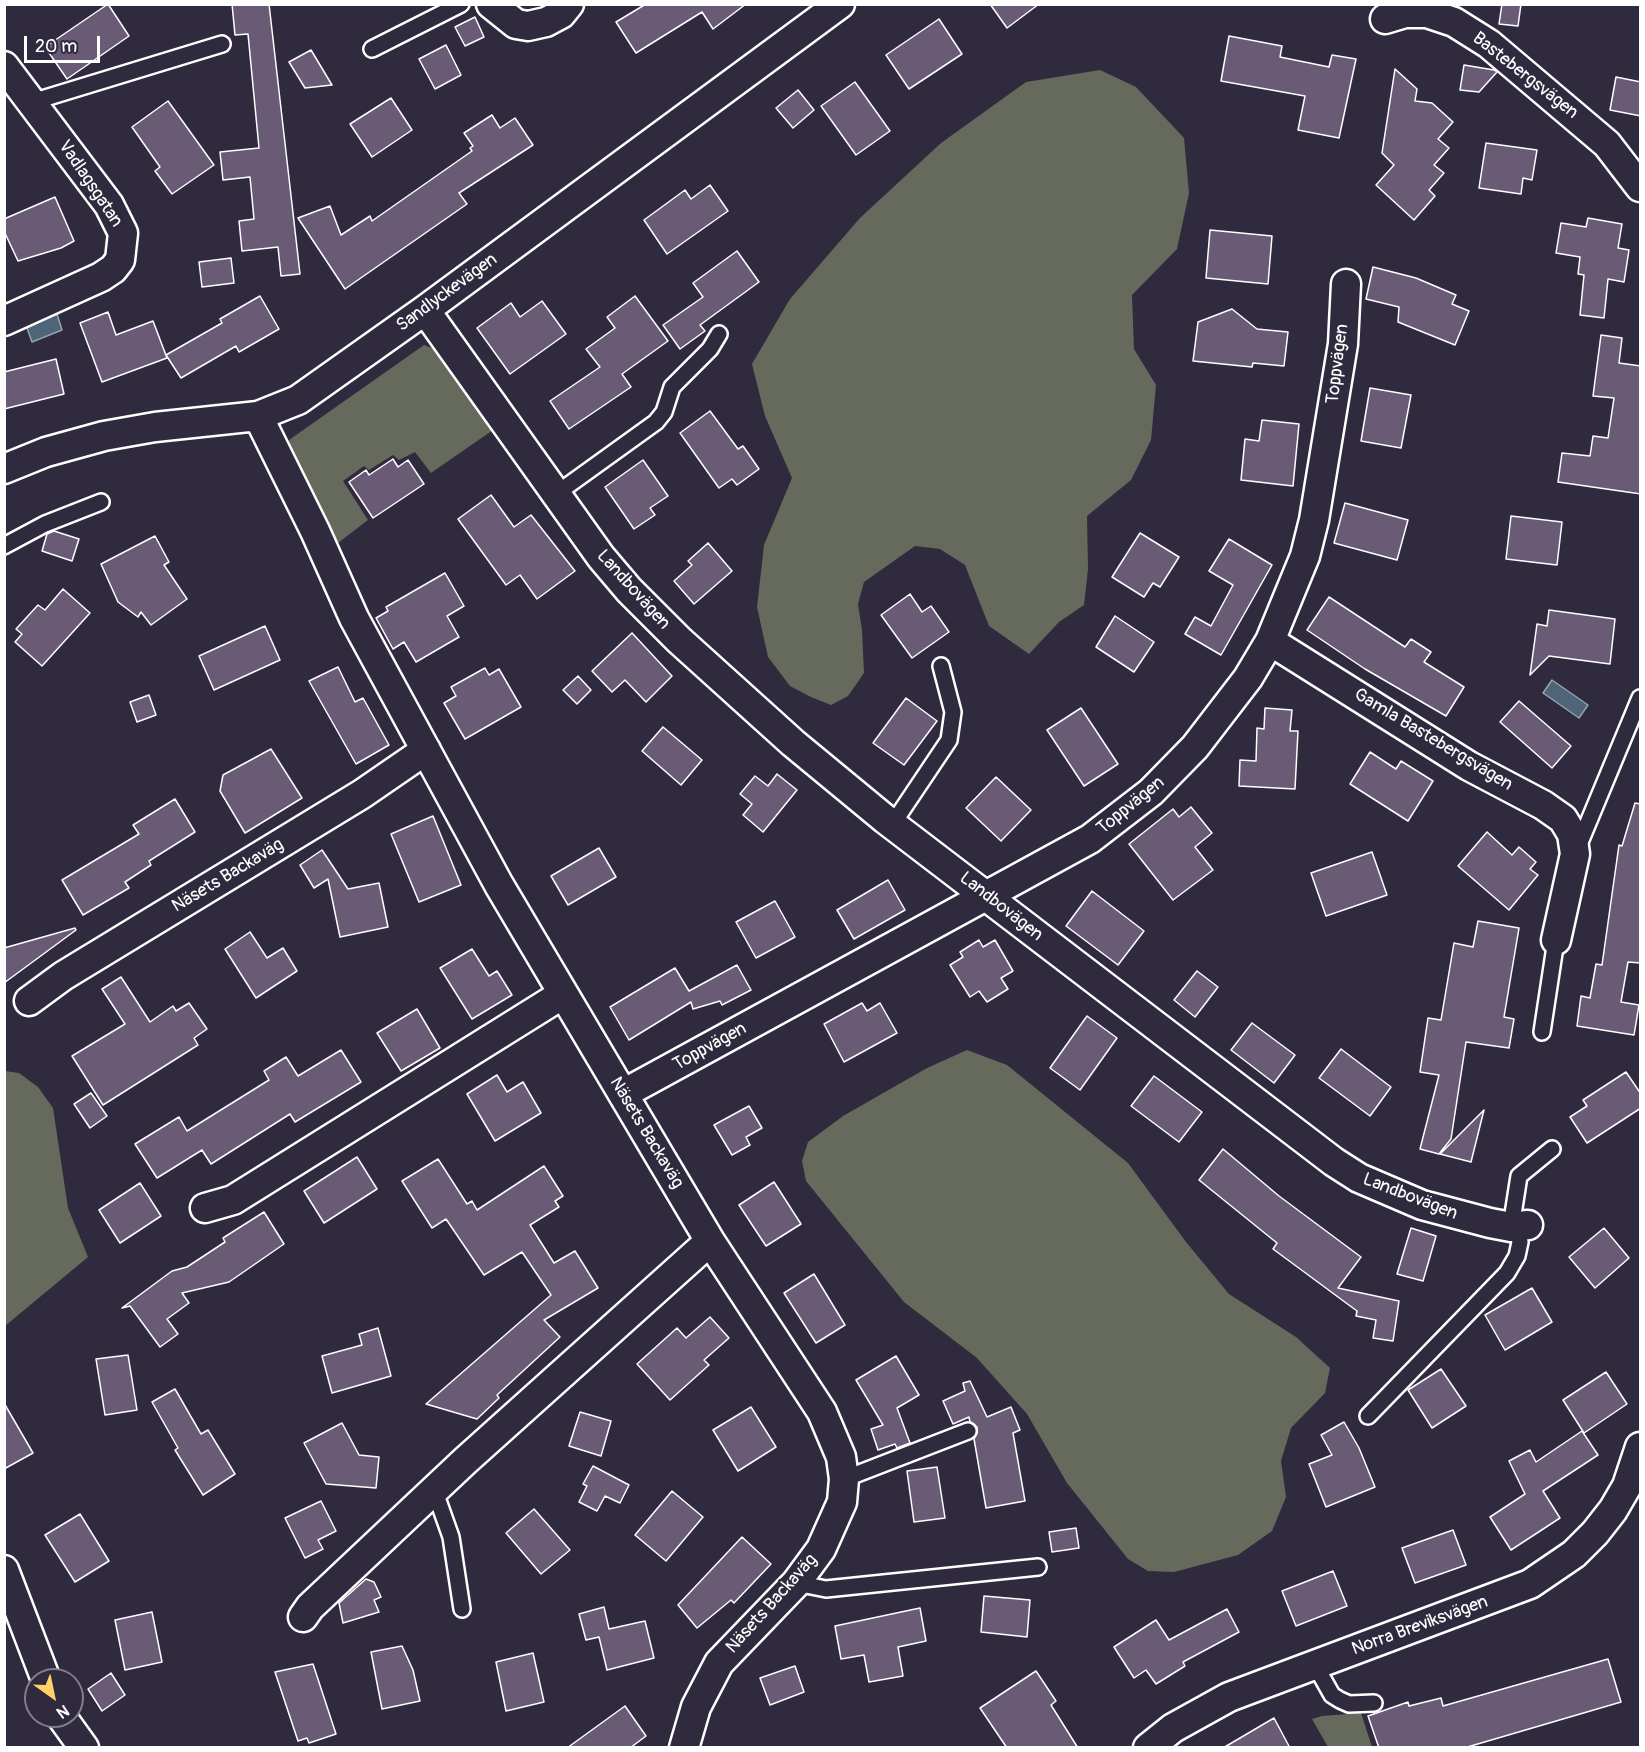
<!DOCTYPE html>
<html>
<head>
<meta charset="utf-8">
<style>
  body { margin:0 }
  #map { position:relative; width:1645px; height:1752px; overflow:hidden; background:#2f2a3d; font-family:Pangolin,sans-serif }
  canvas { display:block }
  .frame { position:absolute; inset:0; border:6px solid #fff; pointer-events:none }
  .north { position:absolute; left:24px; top:1668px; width:60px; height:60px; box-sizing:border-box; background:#2f2a3d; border:2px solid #827f8b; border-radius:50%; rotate:147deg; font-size:16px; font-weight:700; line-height:24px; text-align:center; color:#fff }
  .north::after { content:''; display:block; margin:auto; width:21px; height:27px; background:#ffd166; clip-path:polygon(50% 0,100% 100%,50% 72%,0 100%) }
  .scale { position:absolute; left:24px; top:36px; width:76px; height:27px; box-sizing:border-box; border:3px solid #fff; border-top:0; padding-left:8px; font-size:18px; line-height:21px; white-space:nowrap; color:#fff; -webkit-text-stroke:4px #2f2a3d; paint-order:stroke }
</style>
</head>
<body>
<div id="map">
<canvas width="1645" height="1752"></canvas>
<div class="frame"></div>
<div class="north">N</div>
<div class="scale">20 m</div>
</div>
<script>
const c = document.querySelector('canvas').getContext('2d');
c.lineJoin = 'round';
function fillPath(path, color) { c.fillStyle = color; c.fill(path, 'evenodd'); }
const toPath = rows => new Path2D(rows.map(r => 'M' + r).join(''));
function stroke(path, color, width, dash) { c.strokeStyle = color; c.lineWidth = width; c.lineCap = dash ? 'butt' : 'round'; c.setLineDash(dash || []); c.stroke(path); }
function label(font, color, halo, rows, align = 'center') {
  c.font = font + ' Pangolin,sans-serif'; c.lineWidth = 5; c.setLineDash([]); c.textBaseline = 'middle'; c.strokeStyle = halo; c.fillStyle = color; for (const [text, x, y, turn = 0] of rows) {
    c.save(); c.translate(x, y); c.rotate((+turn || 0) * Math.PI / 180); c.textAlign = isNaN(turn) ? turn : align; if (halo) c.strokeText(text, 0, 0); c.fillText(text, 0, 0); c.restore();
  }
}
fillPath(toPath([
  [1100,70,1136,87,1184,138,1189,193,1177,249,1132,295,1134,349,1156,385,1151,440,1131,480,1087,516,1088,569,1084,605,1059,622,1029,654,989,626,965,565,940,549,915,546,864,582,858,604,862,630,864,673,848,696,831,705,811,697,790,686,768,657,757,607,764,545,792,478,765,416,752,364,790,299,860,218,941,143,1026,82],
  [424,345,439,351,495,426,493,430,431,473,415,452,399,460,393,455,369,470,364,466,343,481,368,520,338,543,291,456,289,440],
  [967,1050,1007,1065,1128,1163,1186,1242,1229,1294,1296,1337,1330,1368,1325,1393,1291,1428,1281,1461,1286,1497,1272,1531,1238,1555,1174,1572,1148,1571,1128,1559,1067,1483,1027,1414,977,1358,904,1302,806,1181,802,1161,808,1142,843,1116,927,1068],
  [5,1071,19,1073,38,1087,53,1108,68,1208,88,1257,5,1326],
  [1361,1713,1372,1747,1328,1747,1312,1719,1322,1716]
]), '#666a5c');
const water = toPath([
  [57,314,62,330,32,342,26,325,57,314],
  [1552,680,1588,705,1579,718,1543,693,1552,680]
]);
fillPath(water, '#4e6479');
stroke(water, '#95a2af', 1.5);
const building = toPath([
  [108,4,129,36,67,79,45,47,108,4],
  [232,4,269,4,300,274,281,276,278,247,242,251,239,221,254,219,250,177,223,180,220,152,259,148,248,34,235,35,232,4],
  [646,4,746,4,713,29,702,12,636,53,616,22,646,4],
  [990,4,1039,4,1007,28,990,4],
  [1502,4,1521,4,1518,26,1499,24,1502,4],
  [475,17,484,37,465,46,455,27,475,17],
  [939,19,962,54,909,89,886,55,939,19],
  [1229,36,1282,46,1280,57,1329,67,1332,55,1356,59,1339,138,1298,130,1305,96,1221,81,1229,36],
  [446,45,461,75,435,89,419,59,446,45],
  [311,50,332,85,305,88,289,62,311,50],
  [1464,65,1494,70,1497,72,1479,92,1460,90,1464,65],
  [1395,69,1417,89,1415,101,1432,103,1453,122,1438,139,1449,148,1434,165,1444,173,1429,190,1435,196,1414,220,1376,185,1394,165,1382,153,1395,69],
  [1616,77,1641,82,1641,116,1610,110,1616,77],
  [855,82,890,131,856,155,821,106,855,82],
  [798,90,814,110,793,128,776,108,798,90],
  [391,98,412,130,372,157,350,124,391,98],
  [168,101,214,165,172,194,155,171,160,167,132,127,168,101],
  [492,115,500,128,515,118,533,145,459,193,467,204,345,289,298,218,330,206,341,235,370,216,372,221,472,151,470,148,473,146,464,133,492,115],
  [1486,143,1537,150,1532,180,1523,178,1521,194,1479,188,1486,143],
  [710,185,728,211,667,254,644,220,685,190,691,199,710,185],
  [55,197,74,241,61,248,18,261,4,231,4,219,55,197],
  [1588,218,1622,224,1618,248,1629,250,1624,282,1608,279,1604,318,1580,315,1584,275,1578,274,1580,257,1556,253,1561,223,1586,227,1588,218],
  [1210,230,1272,236,1268,284,1206,278,1210,230],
  [737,251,759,282,700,325,705,331,680,349,663,325,703,297,693,283,737,251],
  [231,258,234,283,202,287,199,262,231,258],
  [1373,267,1416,278,1456,295,1452,304,1469,311,1455,345,1398,322,1399,307,1366,299,1373,267],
  [260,296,279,329,239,352,236,346,181,378,166,355,222,323,220,319,260,296],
  [635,296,668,341,622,374,631,387,569,429,550,401,600,367,586,349,615,328,607,317,635,296],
  [542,301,566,334,510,374,477,328,511,303,520,317,542,301],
  [1232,309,1257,329,1288,332,1284,366,1253,363,1252,367,1193,361,1198,322,1232,309],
  [108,312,116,335,153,321,167,358,102,382,80,323,108,312],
  [1601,335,1622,338,1619,363,1641,366,1641,494,1558,482,1562,453,1590,456,1593,436,1608,438,1614,398,1593,396,1601,335],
  [56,359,64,394,4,409,4,372,56,359],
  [1370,388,1411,395,1401,448,1361,441,1370,388],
  [710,411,738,449,743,446,759,469,737,485,732,479,719,488,680,433,710,411],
  [1262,420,1299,424,1293,486,1241,480,1245,439,1259,441,1262,420],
  [393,459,398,467,408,460,424,484,373,518,349,482,366,470,369,475,393,459],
  [643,460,668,496,650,508,655,515,634,529,605,487,643,460],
  [491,495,514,527,531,515,575,571,537,599,520,575,506,585,458,519,491,495],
  [1345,503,1408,520,1397,560,1334,543,1345,503],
  [1511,516,1562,522,1557,565,1506,559,1511,516],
  [54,531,79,539,72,561,42,551,47,534,54,531],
  [1140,533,1179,557,1160,587,1153,583,1144,597,1112,577,1140,533],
  [155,536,169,562,164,565,187,599,151,625,141,612,138,617,118,602,101,564,155,536],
  [1229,539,1272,565,1221,655,1185,634,1195,617,1211,626,1233,585,1209,571,1229,539],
  [708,543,732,571,694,604,674,581,692,565,688,561,708,543],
  [445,573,464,606,447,616,459,637,416,662,404,642,393,649,376,618,388,611,386,607,445,573],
  [63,589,90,613,42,666,15,642,22,634,16,629,38,605,45,610,63,589],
  [910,594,922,612,931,606,949,632,912,658,881,615,910,594],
  [1329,597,1405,647,1411,639,1431,652,1424,662,1464,687,1446,716,1365,669,1307,630,1329,597],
  [1549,610,1615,619,1610,664,1549,656,1530,675,1537,624,1547,626,1549,610],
  [1115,616,1154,642,1134,672,1096,647,1115,616],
  [265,626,280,660,214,690,199,656,265,626],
  [632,633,672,676,646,702,625,680,612,692,592,671,632,633],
  [338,667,355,702,363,698,389,745,356,764,309,681,338,667],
  [485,668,489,675,499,669,521,707,465,739,444,703,456,696,451,687,485,668],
  [578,676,591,690,577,704,563,690,578,676],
  [149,695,156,715,137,722,130,702,149,695],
  [906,698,937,721,904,765,873,743,906,698],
  [1519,701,1571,746,1552,768,1500,722,1519,701],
  [1081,708,1118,764,1084,786,1047,730,1081,708],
  [1265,708,1292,710,1290,731,1298,731,1295,789,1239,786,1240,760,1256,761,1257,728,1264,729,1265,708],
  [663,727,702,760,681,785,642,751,663,727],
  [271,749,302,798,245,833,220,791,223,775,271,749],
  [1370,752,1396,769,1401,761,1433,781,1408,821,1350,784,1370,752],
  [777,774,797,790,763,832,743,815,752,804,740,794,755,776,768,786,777,774],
  [996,777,1031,810,1001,841,966,808,996,777],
  [175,799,195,832,149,861,151,865,125,882,129,888,83,915,62,880,139,834,133,825,175,799],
  [1635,803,1641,804,1641,963,1628,962,1621,1002,1639,1005,1634,1035,1577,1026,1581,996,1590,998,1596,964,1602,965,1619,845,1622,846,1635,803],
  [1191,807,1212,833,1195,847,1213,870,1173,900,1129,844,1173,809,1179,817,1191,807],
  [433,816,461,885,419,902,391,834,433,816],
  [1487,832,1512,855,1519,847,1536,862,1530,869,1538,875,1509,910,1458,866,1487,832],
  [599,848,616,877,568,905,551,876,599,848],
  [322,850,348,889,379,883,388,927,340,937,328,879,314,888,300,865,322,850],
  [1372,852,1387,895,1326,916,1311,873,1372,852],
  [888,880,905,910,854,939,837,910,888,880],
  [1092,891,1144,931,1118,965,1066,926,1092,891],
  [775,901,795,937,756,958,736,922,775,901],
  [1478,921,1519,928,1504,1017,1514,1019,1509,1048,1466,1042,1451,1139,1439,1154,1420,1149,1439,1075,1420,1072,1428,1018,1441,1020,1454,943,1473,947,1478,921],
  [75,928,76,930,4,983,4,948,75,928],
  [250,932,267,958,283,948,297,971,256,998,225,949,250,932],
  [979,940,983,947,995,940,1013,971,1001,978,1008,989,987,1002,979,991,970,997,950,965,963,957,960,952,979,940],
  [472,949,489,976,497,971,512,995,472,1019,440,968,472,949],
  [737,965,751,990,722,1005,720,1001,693,1009,691,1002,629,1040,610,1007,675,968,689,991,737,965],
  [1197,971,1218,987,1195,1017,1174,1000,1197,971],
  [121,977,150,1022,173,1006,176,1011,189,1003,207,1029,194,1038,198,1045,103,1105,72,1056,125,1024,102,989,121,977],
  [862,1003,867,1011,880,1003,897,1033,844,1062,824,1024,862,1003],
  [417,1009,440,1048,401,1071,377,1033,417,1009],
  [1087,1016,1117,1038,1080,1090,1050,1068,1087,1016],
  [1252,1023,1295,1055,1274,1083,1231,1050,1252,1023],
  [1341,1049,1391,1087,1370,1116,1319,1078,1341,1049],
  [341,1050,361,1082,295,1122,290,1114,211,1164,202,1150,157,1178,135,1144,179,1117,187,1131,269,1080,264,1071,286,1057,298,1076,341,1050],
  [1626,1072,1641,1094,1641,1108,1587,1143,1570,1117,1587,1106,1583,1100,1626,1072],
  [497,1075,507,1092,523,1082,541,1113,495,1141,467,1094,497,1075],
  [1154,1076,1202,1112,1179,1142,1131,1106,1154,1076],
  [91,1093,107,1116,90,1128,74,1104,91,1093],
  [749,1106,762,1128,746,1137,750,1145,732,1155,714,1125,749,1106],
  [1484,1110,1471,1162,1440,1154,1484,1110],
  [1223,1149,1279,1196,1361,1257,1338,1288,1399,1301,1393,1341,1373,1338,1376,1320,1356,1316,1357,1311,1273,1249,1277,1243,1199,1180,1223,1149],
  [357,1157,377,1189,324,1223,304,1191,357,1157],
  [438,1159,467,1204,472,1201,477,1210,544,1166,563,1196,555,1201,559,1207,530,1225,554,1263,575,1251,598,1288,544,1320,560,1337,497,1395,499,1398,477,1419,426,1404,551,1295,522,1252,484,1275,446,1219,432,1228,402,1181,438,1159],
  [774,1182,801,1224,766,1246,739,1205,774,1182],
  [140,1183,161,1216,120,1243,99,1210,140,1183],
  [264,1212,284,1244,229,1282,182,1293,189,1303,167,1319,178,1334,160,1347,130,1306,122,1308,172,1271,187,1267,225,1242,223,1238,264,1212],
  [1411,1228,1436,1236,1423,1281,1397,1274,1411,1228],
  [1604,1228,1629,1258,1595,1288,1569,1257,1604,1228],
  [814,1274,845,1325,816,1343,784,1293,814,1274],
  [1532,1288,1552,1322,1505,1350,1485,1315,1532,1288],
  [710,1317,729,1338,704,1360,709,1365,670,1400,637,1364,677,1328,686,1338,710,1317],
  [378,1328,391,1376,332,1393,322,1356,362,1345,359,1334,378,1328],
  [128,1355,137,1410,105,1415,96,1359,128,1355],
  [896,1356,919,1395,897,1408,910,1443,897,1448,895,1444,878,1450,871,1429,883,1425,856,1380,896,1356],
  [1441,1369,1466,1406,1432,1428,1408,1390,1441,1369],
  [1606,1372,1627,1404,1584,1433,1563,1400,1606,1372],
  [970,1381,987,1417,1011,1407,1020,1430,1013,1433,1025,1501,986,1508,974,1439,977,1433,977,1427,970,1422,969,1417,953,1424,943,1401,965,1391,963,1383,970,1381],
  [175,1389,201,1434,208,1430,235,1474,203,1495,175,1450,178,1448,152,1402,175,1389],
  [4,1403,33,1453,4,1469,4,1403],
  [751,1407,776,1447,738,1471,713,1430,751,1407],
  [580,1412,611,1421,601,1456,569,1446,580,1412],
  [1344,1422,1359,1448,1375,1487,1326,1507,1309,1464,1332,1455,1321,1435,1344,1422],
  [342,1423,359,1455,379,1457,376,1488,326,1484,304,1443,342,1423],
  [1582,1431,1598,1455,1543,1491,1560,1518,1511,1550,1490,1517,1525,1494,1509,1461,1530,1450,1536,1462,1582,1431],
  [593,1466,629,1485,620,1503,605,1496,597,1511,579,1502,587,1486,583,1484,593,1466],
  [937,1467,945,1518,914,1522,907,1471,937,1467],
  [672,1491,703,1517,666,1561,635,1535,672,1491],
  [321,1501,336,1531,318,1540,323,1549,305,1558,285,1518,321,1501],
  [534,1509,570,1550,541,1574,506,1533,534,1509],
  [80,1514,109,1561,75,1582,45,1535,80,1514],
  [1076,1528,1079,1548,1052,1552,1049,1532,1076,1528],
  [1453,1530,1466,1565,1415,1583,1402,1548,1453,1530],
  [742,1537,771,1564,734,1603,731,1600,697,1628,678,1605,742,1537],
  [1333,1571,1347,1606,1296,1626,1282,1591,1333,1571],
  [366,1579,374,1582,381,1597,374,1600,379,1612,343,1623,339,1603,366,1579],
  [984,1596,1030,1600,1027,1637,981,1632,984,1596],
  [604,1607,609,1629,645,1621,654,1658,607,1670,599,1637,586,1640,579,1614,604,1607],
  [920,1608,926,1641,898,1647,903,1676,869,1682,864,1655,841,1659,835,1626,920,1608],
  [1227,1609,1239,1632,1183,1662,1185,1666,1156,1684,1146,1670,1134,1678,1114,1647,1156,1620,1169,1640,1227,1609],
  [152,1612,162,1662,125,1670,115,1620,152,1612],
  [402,1646,413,1670,420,1701,382,1709,371,1652,402,1646],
  [533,1653,544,1702,506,1711,496,1662,533,1653],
  [1608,1659,1621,1702,1464,1748,1379,1748,1368,1716,1408,1702,1409,1706,1441,1698,1443,1706,1608,1659],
  [313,1664,336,1734,309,1743,307,1738,298,1741,275,1672,313,1664],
  [795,1666,804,1692,770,1705,760,1678,795,1666],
  [1036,1671,1056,1701,1051,1705,1078,1748,1007,1748,980,1708,1036,1671],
  [111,1673,125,1695,102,1711,88,1689,111,1673],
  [625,1706,646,1736,630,1748,567,1748,625,1706],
  [1274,1718,1290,1748,1223,1748,1274,1718]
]);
fillPath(building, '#695a75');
stroke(building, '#fff', 1.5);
const lane = toPath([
  [372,49,461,4],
  [32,102,222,44],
  [556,494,656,422,664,412,672,387,710,349,719,334],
  [4,546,45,524,101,502],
  [892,825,949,740,953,712,941,666],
  [1578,847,1640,698],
  [1542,1032,1556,940],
  [1368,1416,1507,1273,1517,1256,1520,1242,1518,1234,1511,1227,1519,1176,1552,1149],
  [844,1479,968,1431],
  [435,1492,451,1537,462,1609],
  [796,1583,826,1589,1038,1567],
  [1314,1663,1332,1695,1340,1700,1349,1704,1374,1703]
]);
const street = toPath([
  [491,4,516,24,528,26,546,22,561,14,569,4],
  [1385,19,1405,13,1427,13,1454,22,1489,44,1607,144,1640,187],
  [4,66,109,205,123,233,120,260,113,269,101,277,4,321],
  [425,310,601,557,629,590,679,640,793,743,885,819,1334,1162,1359,1178,1422,1205,1490,1223,1511,1227,1528,1225],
  [258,416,315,531,354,618,499,885,710,1241,822,1412,841,1457,844,1479,842,1502,821,1549,796,1583,719,1663,696,1707,684,1748],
  [4,469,46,452,104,436,155,427,258,416,298,400,425,310,840,4],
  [1270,641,1469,766,1543,805,1563,819,1572,834,1575,854,1556,940],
  [29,1001,63,976,362,794,426,750],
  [623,1094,1090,839,1151,792,1195,747,1248,678,1270,641,1305,556,1314,520,1343,344,1346,284],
  [205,1208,233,1200,563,994],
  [4,1570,46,1680],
  [303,1617,310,1607,465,1461,710,1241],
  [61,1716,84,1748],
  [1148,1748,1173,1728,1229,1697,1530,1584,1574,1554,1595,1533,1613,1510,1627,1486,1640,1447]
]);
stroke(lane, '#fff', 20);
stroke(street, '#fff', 33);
stroke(lane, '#2f2a3d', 15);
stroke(street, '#2f2a3d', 28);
label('18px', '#fff', '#2f2a3d', [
  ["Bastebergsvägen",1525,76,38],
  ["Vadlagsgatan",90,184,56],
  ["Sandlyckevägen",447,293,-36],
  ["Toppvägen",1338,364,-83],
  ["Landbovägen",633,590,48],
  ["Gamla Bastebergsvägen",1433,740,31],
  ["Toppvägen",1131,806,-39],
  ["Näsets Backaväg",228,876,-31],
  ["Landbovägen",1001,907,38],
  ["Toppvägen",710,1047,-29],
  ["Näsets Backaväg",646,1133,59],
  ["Landbovägen",1410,1197,21],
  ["Näsets Backaväg",772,1604,-48],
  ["Norra Breviksvägen",1420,1626,-20]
]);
</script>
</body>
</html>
